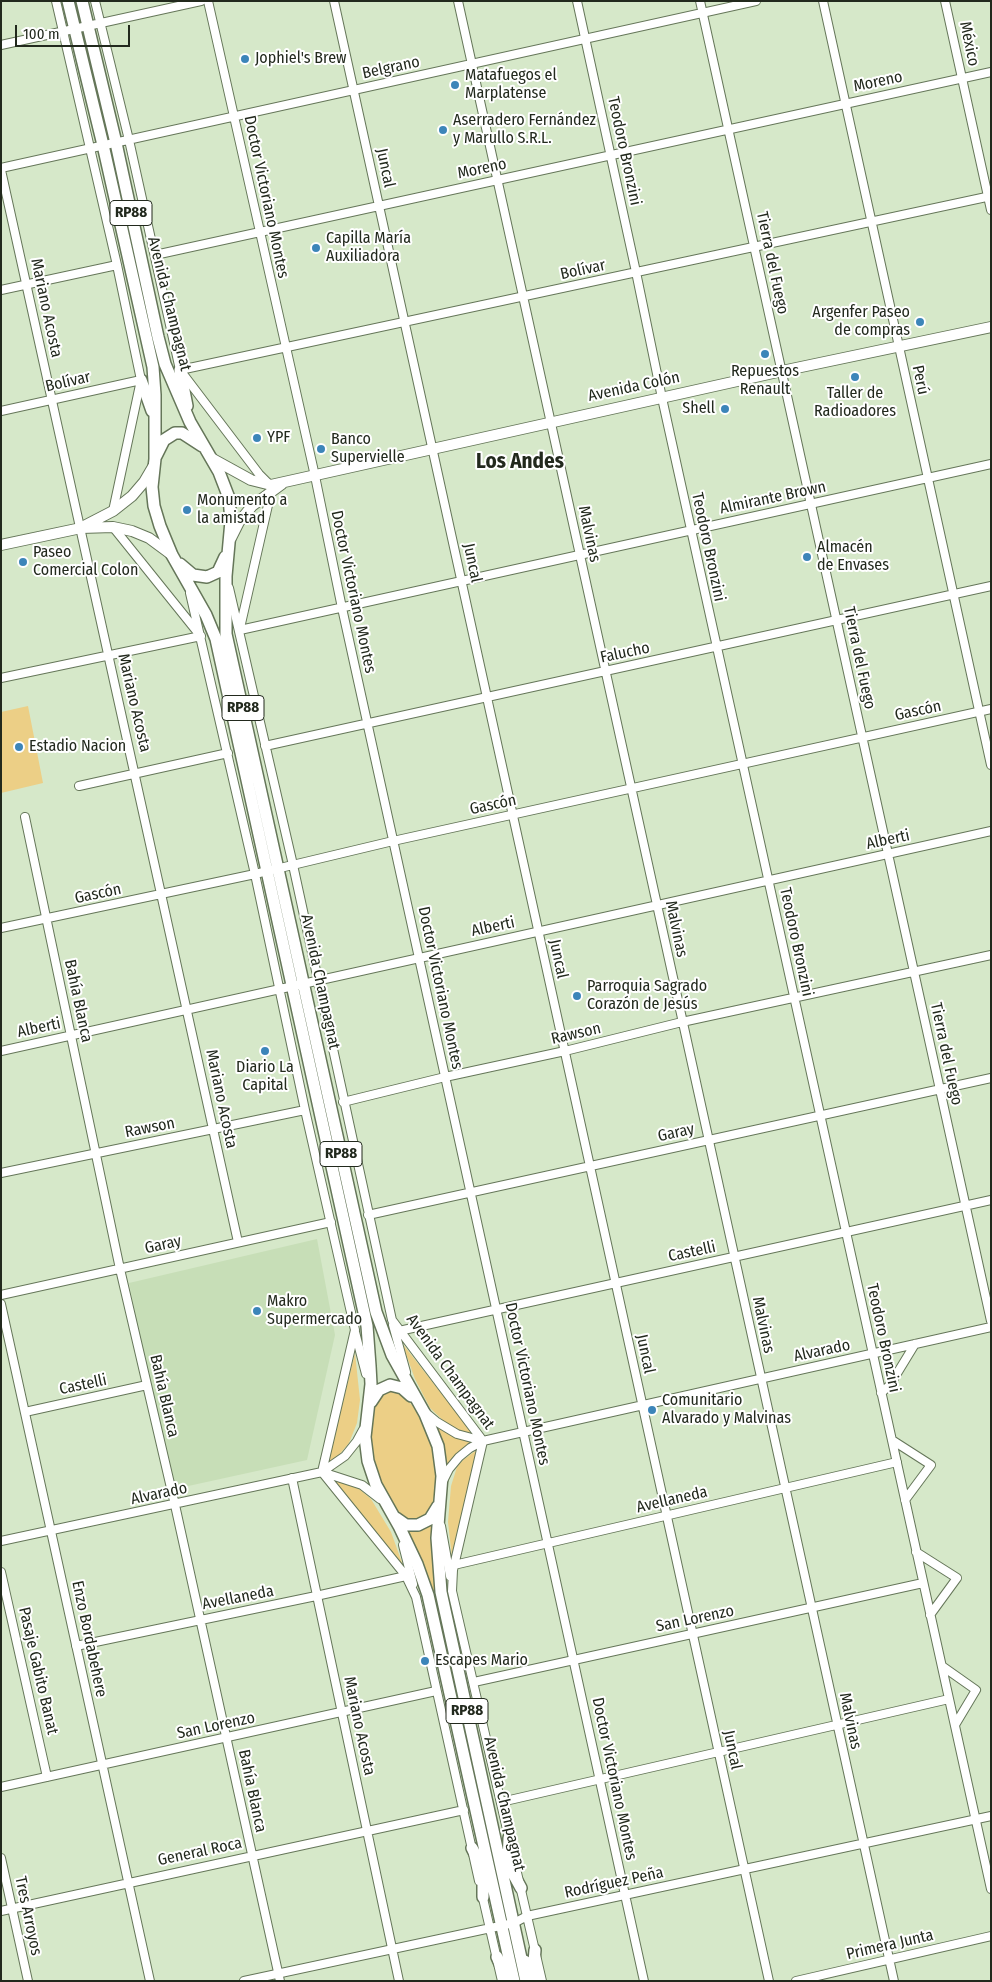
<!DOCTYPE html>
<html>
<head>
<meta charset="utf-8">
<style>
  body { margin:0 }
  #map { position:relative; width:992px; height:1982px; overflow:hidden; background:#d6e8c9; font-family:"Fira Sans Condensed",sans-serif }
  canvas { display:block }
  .frame { position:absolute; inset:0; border:2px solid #22291d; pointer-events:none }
  .scale { position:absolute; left:15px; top:25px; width:115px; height:22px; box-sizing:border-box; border:2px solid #22291d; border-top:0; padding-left:6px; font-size:15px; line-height:18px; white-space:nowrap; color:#22291d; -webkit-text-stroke:4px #fff; paint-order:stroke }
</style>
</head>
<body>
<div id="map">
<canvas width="992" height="1982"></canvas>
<div class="frame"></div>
<div class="scale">100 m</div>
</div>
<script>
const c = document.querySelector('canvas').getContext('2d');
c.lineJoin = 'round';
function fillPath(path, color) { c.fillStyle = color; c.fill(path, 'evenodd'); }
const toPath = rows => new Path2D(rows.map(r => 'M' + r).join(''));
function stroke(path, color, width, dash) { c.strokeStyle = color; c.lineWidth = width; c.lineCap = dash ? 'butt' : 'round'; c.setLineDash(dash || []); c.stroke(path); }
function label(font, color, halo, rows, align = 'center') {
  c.font = font + ' "Fira Sans Condensed",sans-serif'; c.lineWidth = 4; c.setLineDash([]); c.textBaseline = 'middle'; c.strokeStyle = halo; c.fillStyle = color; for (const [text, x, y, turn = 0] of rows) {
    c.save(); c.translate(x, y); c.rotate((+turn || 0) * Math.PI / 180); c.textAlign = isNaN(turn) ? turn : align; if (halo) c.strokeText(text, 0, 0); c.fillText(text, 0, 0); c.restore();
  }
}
fillPath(toPath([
  [317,1239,335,1335,307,1460,170,1490,129,1283]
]), '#c7deb7');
fillPath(toPath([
  [28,706,43,783,1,793,1,712],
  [402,1343,473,1434,467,1434,450,1427,430,1408,415,1379],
  [355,1353,360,1400,357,1423,349,1443,339,1455,328,1463],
  [391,1391,400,1393,413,1406,427,1432,435,1457,437,1480,433,1502,427,1514,417,1521,411,1520,402,1515,395,1508,381,1485,372,1458,371,1433,374,1408,377,1400,383,1393],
  [434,1424,451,1435,476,1442,460,1452,447,1466],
  [478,1449,452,1558,448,1522,451,1486,457,1467,463,1460],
  [333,1480,347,1482,357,1487,371,1499,391,1532,405,1571],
  [433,1525,432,1556,435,1588,508,1916,505,1918,431,1588,426,1572,406,1531,422,1530]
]), '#eccf86');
const minor = toPath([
  [56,1,117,265,141,380,113,511],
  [95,1,129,140,180,370,259,474,269,484],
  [208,1,315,476,342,608,644,1981],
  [334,1,769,1981],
  [458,1,894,1981],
  [577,1,636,272,662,398,991,1889],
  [700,1,991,1321],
  [823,1,991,765],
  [945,1,991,210],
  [1,45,201,1],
  [1,168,756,1],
  [1,170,238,1242],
  [155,255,991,72],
  [1,290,117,265],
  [180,370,991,196],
  [1,411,141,380],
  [113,527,199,634],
  [229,588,293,865,392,1320,483,1441],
  [190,593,255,874,305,1110,355,1330,322,1472],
  [240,628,271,492],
  [240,630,991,464],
  [1,678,201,636],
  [265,746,991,586],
  [79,786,228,753],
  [25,817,120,1269,175,1505,280,1981],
  [1,928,255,874,393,841,991,709],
  [1,1051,991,831],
  [343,1102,445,1077,565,1051,682,1022,991,955],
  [1,1173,305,1110],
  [368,1215,991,1078],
  [1,1295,331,1222],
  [1,1304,150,1981],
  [393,1325,406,1372],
  [399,1331,991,1200],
  [355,1332,366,1374],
  [881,1393,890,1385,915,1344],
  [25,1412,147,1385],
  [425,1412,437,1422,457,1434,483,1441],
  [892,1440,931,1465,905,1500],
  [483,1441,453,1570,452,1591,542,1981],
  [322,1472,406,1576,416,1597,479,1881],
  [322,1472,362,1485,380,1499],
  [292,1478,399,1981],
  [443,1481,449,1469,459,1457,470,1448,483,1441,991,1327],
  [441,1526,450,1576],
  [1,1541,322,1472,345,1456,357,1441,363,1430],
  [403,1545,413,1584],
  [916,1552,957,1578,930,1615],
  [454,1565,897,1462],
  [1,1572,47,1777],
  [76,1646,316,1596,406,1576],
  [942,1666,976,1690,955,1725],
  [474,1682,923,1583],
  [1,1787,436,1691],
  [501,1802,949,1699],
  [1,1858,28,1981],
  [482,1894,502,1981],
  [1,1911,464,1810],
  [244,1981,514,1923,527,1916,991,1816],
  [796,1981,991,1936]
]);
const major = toPath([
  [211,458,251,480,271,485,782,371,991,327],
  [84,526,113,511,132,496,144,482,154,465],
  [231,538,239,522,252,506,282,484],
  [1,545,81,528,113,527,132,531,149,538,172,555]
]);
const highway = toPath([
  [68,1,103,145,153,367,155,395,155,459,152,487,154,506,160,526,172,555,206,615,216,639,367,1326,370,1366,371,1384,365,1437,368,1461,376,1485,399,1526,417,1564,428,1595,514,1981],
  [82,1,116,143,158,337,165,364,190,422,219,472,229,498,231,521,226,576,226,634,376,1312,392,1355,425,1414,438,1446,442,1476,437,1538,441,1592,526,1981],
  [180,370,187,406],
  [141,380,152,411],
  [156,456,164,440,175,433,182,433,202,446],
  [180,564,193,575,207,577,218,572,225,557],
  [371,1402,379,1390,390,1385,402,1388,411,1396],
  [396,1518,406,1525,418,1525,430,1519,438,1506],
  [472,1848,485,1873],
  [503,1855,521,1888],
  [508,1864,509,1838],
  [483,1897,483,1866],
  [497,1957,508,1981],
  [525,1961,537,1981],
  [533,1974,535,1950]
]);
stroke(minor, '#657659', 10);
stroke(major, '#657659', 12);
stroke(highway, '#657659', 14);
stroke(minor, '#fff', 8);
stroke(major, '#fff', 10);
stroke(highway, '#fff', 11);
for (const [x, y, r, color] of [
  [245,59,5,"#3c85b9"],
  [455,85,5,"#3c85b9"],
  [443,130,5,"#3c85b9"],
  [316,248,5,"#3c85b9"],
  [920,322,5,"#3c85b9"],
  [765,354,5,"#3c85b9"],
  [855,377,5,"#3c85b9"],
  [725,409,5,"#3c85b9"],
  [257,438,5,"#3c85b9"],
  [321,449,5,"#3c85b9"],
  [187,510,5,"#3c85b9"],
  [807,557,5,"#3c85b9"],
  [23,562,5,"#3c85b9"],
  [19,747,5,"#3c85b9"],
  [577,996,5,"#3c85b9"],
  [265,1051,5,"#3c85b9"],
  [257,1311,5,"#3c85b9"],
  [652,1410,5,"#3c85b9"],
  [425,1661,5,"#3c85b9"]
]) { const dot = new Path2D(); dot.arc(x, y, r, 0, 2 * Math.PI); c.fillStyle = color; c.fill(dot); stroke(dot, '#fff', 2); }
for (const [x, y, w] of [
  [131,213,42],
  [243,708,42],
  [341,1154,42],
  [467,1711,42]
]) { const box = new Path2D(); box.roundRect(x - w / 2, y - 12.5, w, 25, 4); c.fillStyle = '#fff'; c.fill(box); stroke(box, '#22291d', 1); }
label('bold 15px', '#22291d', null, [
  ["RP88",131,213],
  ["RP88",243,708],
  ["RP88",341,1154],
  ["RP88",467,1711]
]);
label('16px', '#22291d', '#fff', [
  ["México",969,44,78],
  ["Belgrano",391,68,-12],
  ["Moreno",878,82,-12],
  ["Teodoro Bronzini",624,151,78],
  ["Juncal",385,168,78],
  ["Moreno",482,169,-12],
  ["Doctor Victoriano Montes",266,197,78],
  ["Tierra del Fuego",772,263,78],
  ["Bolívar",583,270,-12],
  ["Avenida Champagnat",169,304,76],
  ["Mariano Acosta",46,308,78],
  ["Perú",920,380,78],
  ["Bolívar",68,382,-13],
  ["Avenida Colón",634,387,-12],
  ["Almirante Brown",773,498,-12],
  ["Malvinas",589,534,78],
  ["Teodoro Bronzini",708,547,78],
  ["Juncal",472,563,78],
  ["Doctor Victoriano Montes",353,592,78],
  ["Falucho",625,653,-12],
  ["Tierra del Fuego",859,658,78],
  ["Mariano Acosta",134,703,77],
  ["Gascón",918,711,-12],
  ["Gascón",493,805,-12],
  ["Alberti",888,840,-12],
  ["Gascón",98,894,-12],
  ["Alberti",493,927,-12],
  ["Malvinas",676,929,78],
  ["Teodoro Bronzini",796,942,78],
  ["Juncal",558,959,78],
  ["Avenida Champagnat",320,982,78],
  ["Doctor Victoriano Montes",440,988,78],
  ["Bahía Blanca",78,1001,78],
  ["Alberti",39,1028,-12],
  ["Rawson",576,1034,-13],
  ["Tierra del Fuego",946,1054,78],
  ["Mariano Acosta",221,1099,78],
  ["Rawson",150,1128,-11],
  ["Garay",676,1133,-12],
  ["Garay",163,1245,-12],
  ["Castelli",692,1252,-12],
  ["Malvinas",763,1325,78],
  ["Teodoro Bronzini",883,1338,78],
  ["Alvarado",822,1351,-12],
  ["Juncal",645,1354,78],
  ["Avenida Champagnat",450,1372,54],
  ["Doctor Victoriano Montes",527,1384,78],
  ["Castelli",83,1385,-12],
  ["Bahía Blanca",164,1396,77],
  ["Alvarado",159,1494,-12],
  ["Avellaneda",672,1500,-13],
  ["Avellaneda",238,1598,-11],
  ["San Lorenzo",695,1619,-12],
  ["Enzo Bordabehere",89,1639,78],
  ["Pasaje Gabito Banat",38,1671,77],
  ["Malvinas",850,1721,78],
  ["San Lorenzo",216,1726,-12],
  ["Mariano Acosta",359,1726,78],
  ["Juncal",732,1750,78],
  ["Doctor Victoriano Montes",614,1779,78],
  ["Bahía Blanca",252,1791,78],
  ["Avenida Champagnat",504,1804,77],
  ["General Roca",200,1852,-12],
  ["Rodríguez Peña",614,1883,-12],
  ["Tres Arroyos",28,1916,78],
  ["Primera Junta",890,1945,-13]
]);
label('16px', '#22291d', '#fff', [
  ["Jophiel's Brew",255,59],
  ["Matafuegos el",465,76],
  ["Marplatense",465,94],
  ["Aserradero Fernández",453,121],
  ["y Marullo S.R.L.",453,139],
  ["Capilla María",326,239],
  ["Auxiliadora",326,257],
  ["Argenfer Paseo",910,313,"right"],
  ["de compras",910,331,"right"],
  ["Repuestos",765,372,"center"],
  ["Renault",765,390,"center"],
  ["Taller de",855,394,"center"],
  ["Radioadores",855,412,"center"],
  ["Shell",715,409,"right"],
  ["YPF",267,438],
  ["Banco",331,440],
  ["Supervielle",331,458],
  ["Monumento a",197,501],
  ["la amistad",197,519],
  ["Almacén",817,548],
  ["de Envases",817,566],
  ["Paseo",33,553],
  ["Comercial Colon",33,571],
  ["Estadio Nacion",29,747],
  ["Parroquia Sagrado",587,987],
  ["Corazón de Jesús",587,1005],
  ["Diario La",265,1068,"center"],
  ["Capital",265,1086,"center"],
  ["Makro",267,1302],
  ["Supermercado",267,1320],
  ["Comunitario",662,1401],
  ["Alvarado y Malvinas",662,1419],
  ["Escapes Mario",435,1661]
], 'left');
label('bold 21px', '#22291d', '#fff', [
  ["Los Andes",520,462]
]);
</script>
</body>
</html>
